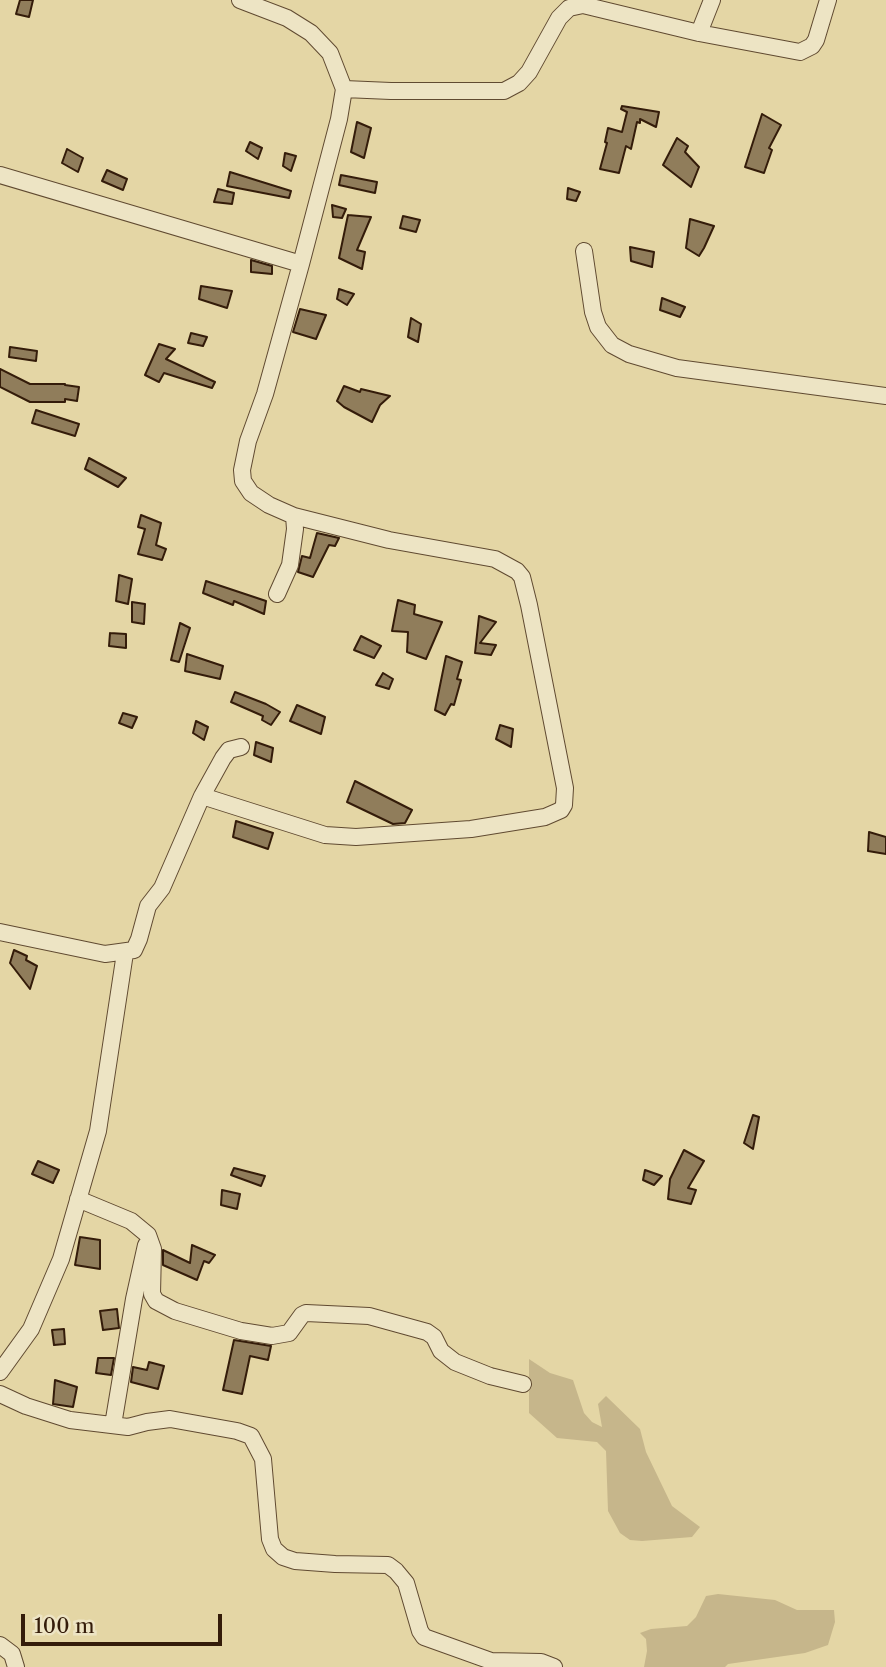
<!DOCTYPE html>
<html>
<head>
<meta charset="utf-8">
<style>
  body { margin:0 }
  #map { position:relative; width:886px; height:1667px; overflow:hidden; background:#e4d6a5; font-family:"Libre Caslon Text",serif }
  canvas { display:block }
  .scale { position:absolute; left:21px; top:1614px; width:201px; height:32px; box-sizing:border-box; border:4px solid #341c0a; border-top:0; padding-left:9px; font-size:21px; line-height:24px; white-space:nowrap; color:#341c0a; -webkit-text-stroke:5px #ede4c4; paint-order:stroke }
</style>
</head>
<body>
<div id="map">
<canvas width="886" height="1667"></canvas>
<div class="scale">100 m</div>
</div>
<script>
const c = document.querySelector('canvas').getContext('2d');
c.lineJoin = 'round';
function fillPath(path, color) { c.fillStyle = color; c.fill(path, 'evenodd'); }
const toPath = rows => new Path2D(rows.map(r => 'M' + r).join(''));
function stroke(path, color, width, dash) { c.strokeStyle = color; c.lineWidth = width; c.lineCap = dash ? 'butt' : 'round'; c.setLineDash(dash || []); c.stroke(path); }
fillPath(toPath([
  [529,1359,550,1373,573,1380,584,1413,592,1422,602,1427,598,1404,606,1396,640,1429,646,1452,672,1506,700,1527,692,1537,642,1541,630,1540,620,1533,608,1511,606,1451,597,1442,557,1438,529,1413],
  [718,1594,775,1600,797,1610,834,1610,835,1622,828,1645,805,1653,728,1664,725,1667,644,1667,647,1651,646,1639,640,1633,651,1629,687,1626,696,1617,706,1596]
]), '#c6b68b');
const building = toPath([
  [20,0,33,0,29,17,16,14,20,0],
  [622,106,659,112,656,127,640,119,640,123,637,122,631,149,626,146,619,173,600,169,607,143,605,142,608,128,622,132,627,112,621,109,622,106],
  [762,114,781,125,769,148,772,150,764,173,745,167,762,114],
  [357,122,371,128,364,158,351,152,357,122],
  [677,138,688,146,685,152,699,167,691,187,663,165,677,138],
  [250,142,262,148,258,159,246,151,250,142],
  [67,149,83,158,78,172,62,163,67,149],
  [285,153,296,156,291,171,283,166,285,153],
  [107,170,127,179,123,190,102,181,107,170],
  [230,172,291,191,289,198,227,186,230,172],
  [341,175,377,182,375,193,339,185,341,175],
  [568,188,580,192,576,201,567,199,568,188],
  [218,189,234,193,232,204,214,202,218,189],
  [332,205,346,209,342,218,333,217,332,205],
  [348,215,371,217,357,250,365,252,362,269,339,258,348,215],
  [403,216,420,220,416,232,400,228,403,216],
  [690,219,714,226,704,248,699,256,686,248,690,219],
  [630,247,654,252,652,267,631,261,630,247],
  [251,260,272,266,272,274,251,272,251,260],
  [201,286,232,291,227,308,199,299,201,286],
  [339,289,354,294,347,305,337,299,339,289],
  [662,298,685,307,680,317,660,310,662,298],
  [300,309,326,315,316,339,293,332,300,309],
  [411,318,421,324,418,342,408,337,411,318],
  [191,333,207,337,203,346,188,343,191,333],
  [159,344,175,349,166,359,215,382,212,388,164,373,159,382,145,375,159,344],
  [10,347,37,351,36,361,9,357,10,347],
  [0,369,30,384,65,384,65,385,79,387,77,401,65,399,65,402,30,402,0,387,0,369],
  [344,386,360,392,361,389,390,396,380,405,372,422,344,407,337,401,344,386],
  [36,410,79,424,75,436,32,423,36,410],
  [89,458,126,478,118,487,85,469,89,458],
  [141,515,161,523,156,545,166,549,162,560,138,554,145,529,138,527,141,515],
  [317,533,339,538,335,546,329,545,313,577,298,572,302,556,310,558,317,533],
  [119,575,132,579,128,604,116,601,119,575],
  [206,581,266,601,264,614,234,601,233,605,203,593,206,581],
  [398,600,415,605,414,614,442,622,426,659,407,652,408,632,392,631,398,600],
  [132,602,145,604,144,624,132,622,132,602],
  [479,616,496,622,480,643,496,645,491,655,475,653,479,616],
  [180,623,190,628,179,662,171,660,180,623],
  [110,633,126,634,126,648,109,646,110,633],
  [361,636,381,646,374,658,354,650,361,636],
  [187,654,223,666,220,679,185,671,187,654],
  [446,656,462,662,457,679,461,680,454,705,451,704,445,715,435,710,446,656],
  [383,673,393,679,389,689,376,685,383,673],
  [235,692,266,704,280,712,271,725,262,720,263,716,231,702,235,692],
  [297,705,325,717,321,734,290,721,297,705],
  [123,713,137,717,132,728,119,723,123,713],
  [196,721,208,727,204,740,193,733,196,721],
  [500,725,513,729,511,747,496,739,500,725],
  [256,742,273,748,271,762,254,755,256,742],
  [355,781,412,810,405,823,393,824,347,802,355,781],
  [236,821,273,833,268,849,233,837,236,821],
  [869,832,886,837,886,854,868,851,869,832],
  [14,950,27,956,26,960,37,966,30,989,10,963,14,950],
  [753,1115,759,1117,753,1149,744,1143,753,1115],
  [684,1150,704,1161,688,1188,696,1190,691,1204,668,1199,670,1179,684,1150],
  [38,1161,59,1170,53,1183,32,1174,38,1161],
  [234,1168,265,1176,261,1186,231,1175,234,1168],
  [645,1170,662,1176,654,1185,643,1180,645,1170],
  [222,1190,240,1194,237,1209,221,1205,222,1190],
  [80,1237,100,1240,100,1269,75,1265,80,1237],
  [192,1245,215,1255,209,1263,204,1261,197,1280,163,1265,163,1250,190,1263,192,1245],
  [117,1309,119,1328,103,1330,100,1311,117,1309],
  [64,1329,65,1344,54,1345,52,1330,64,1329],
  [234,1340,271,1346,268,1360,250,1356,242,1394,223,1390,234,1340],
  [98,1358,114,1358,111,1375,96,1373,98,1358],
  [149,1362,164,1366,158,1389,131,1382,133,1367,147,1370,149,1362],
  [55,1380,77,1387,73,1407,53,1404,55,1380]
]);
fillPath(building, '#907d5b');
stroke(building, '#341c0a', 2);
const street = toPath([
  [699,33,712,0],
  [344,89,391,91,504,91,519,83,529,72,559,18,569,8,583,5,699,33,800,52,812,46,816,40,828,0],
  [0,175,301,264],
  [584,251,593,312,598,327,612,345,629,354,677,368,886,396],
  [277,594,290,565,295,529,294,516],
  [202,796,325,835,356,837,471,829,545,817,561,810,564,805,565,788,529,605,522,577,517,571,495,559,389,540,294,516,269,505,251,493,243,481,242,470,248,441,265,394,301,264,339,119,344,89,330,53,311,33,287,18,240,0],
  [0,932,105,954,134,950,139,939,148,906,162,888,202,796,223,758,229,750,241,747],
  [78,1199,131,1221,148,1235,153,1249,152,1294,156,1301,175,1311,241,1331,272,1336,289,1333,302,1315,306,1313,369,1316,427,1332,434,1337,441,1351,455,1362,490,1376,523,1384],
  [0,1372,31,1329,61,1259,98,1131,125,953],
  [0,1394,26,1406,70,1420,128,1427,147,1422,170,1419,237,1431,251,1436,263,1459,270,1539,274,1549,283,1557,295,1561,335,1564,388,1565,396,1571,406,1583,420,1631,424,1637,491,1661,541,1662,554,1667],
  [113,1425,134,1299,146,1245],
  [0,1645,12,1654,16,1667]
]);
stroke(street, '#604a31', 18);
stroke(street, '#ede4c4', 16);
</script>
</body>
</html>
